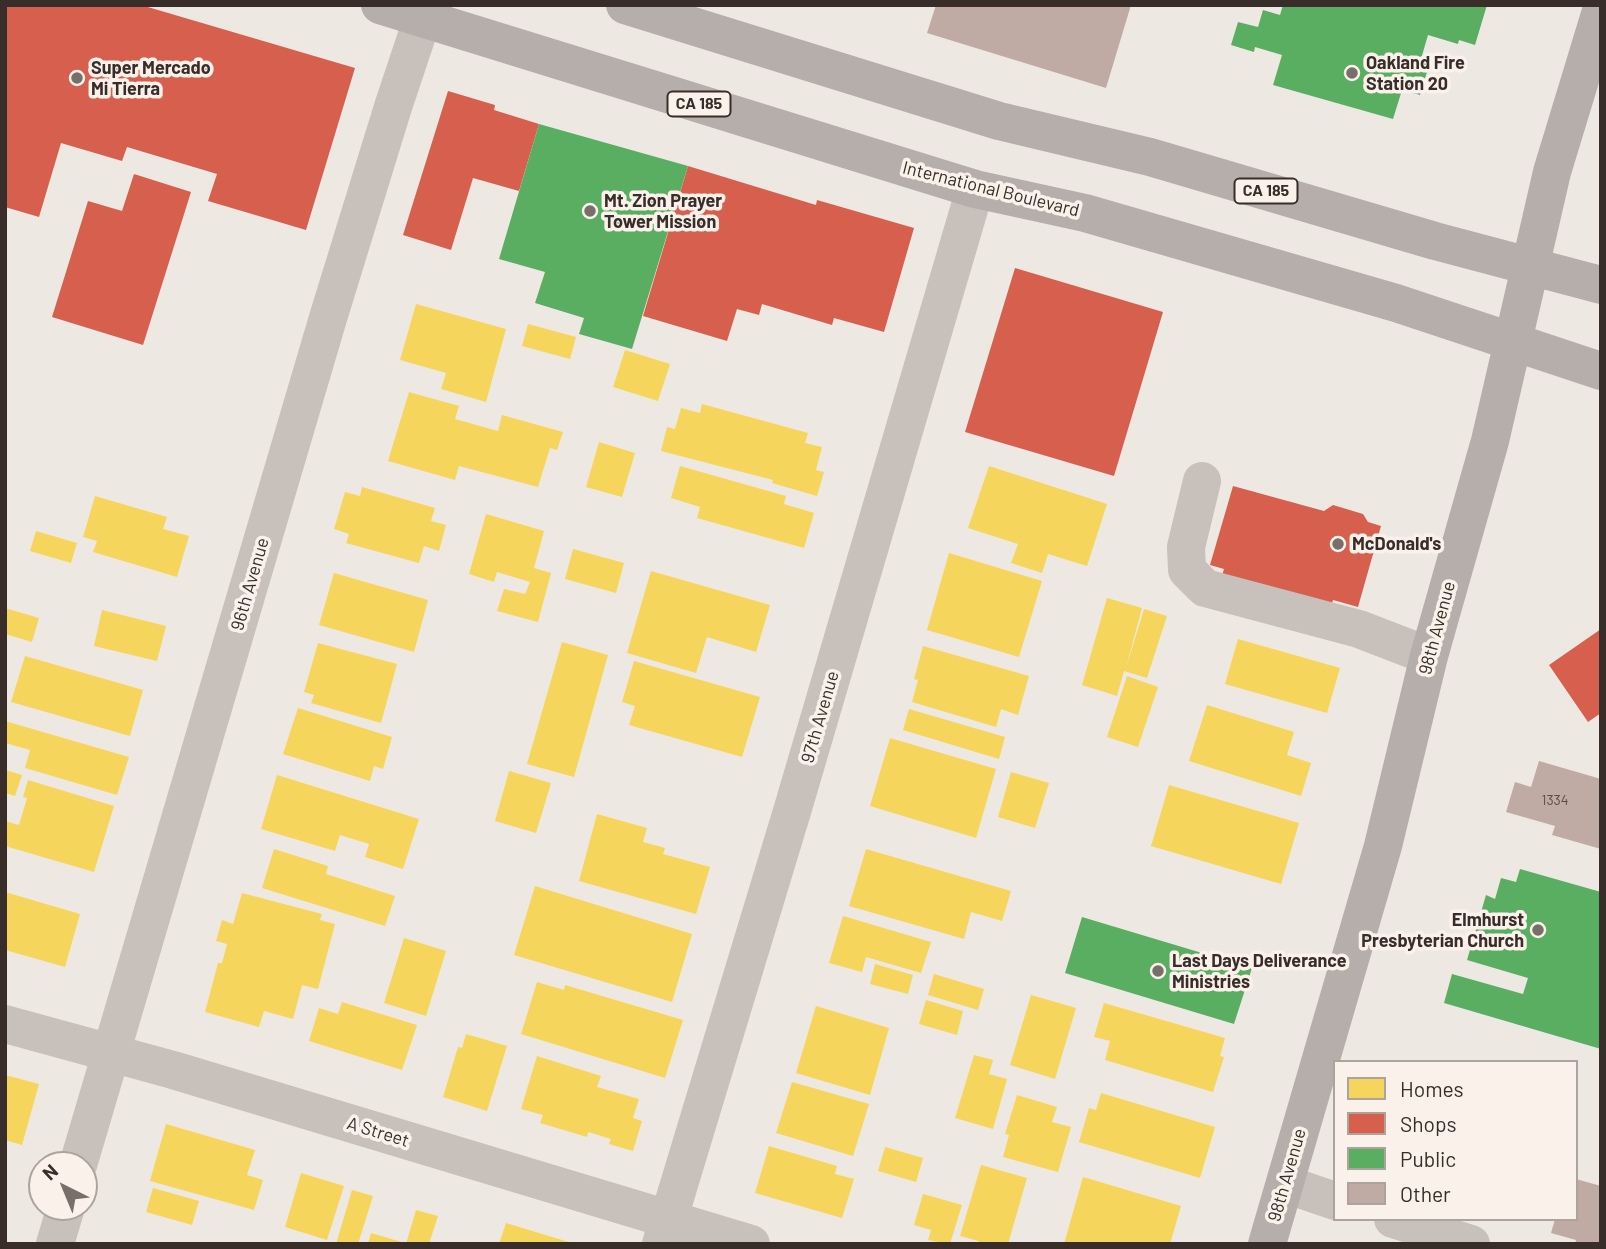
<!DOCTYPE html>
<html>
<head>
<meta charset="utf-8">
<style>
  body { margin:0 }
  #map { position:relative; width:1606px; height:1249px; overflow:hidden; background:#eee8e2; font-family:Barlow,sans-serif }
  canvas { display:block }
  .frame { position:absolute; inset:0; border:7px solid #382d29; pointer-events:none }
  .legend { position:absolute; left:1333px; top:1060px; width:245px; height:161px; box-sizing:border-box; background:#f9f1ea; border:2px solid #aca39d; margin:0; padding:9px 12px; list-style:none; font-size:21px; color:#382d29 }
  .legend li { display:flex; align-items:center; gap:14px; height:35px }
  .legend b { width:35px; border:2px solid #aca39d }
  .north { position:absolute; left:28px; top:1151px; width:70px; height:70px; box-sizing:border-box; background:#f9f1ea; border:2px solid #aca39d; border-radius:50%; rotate:317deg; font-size:19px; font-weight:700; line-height:28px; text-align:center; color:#382d29 }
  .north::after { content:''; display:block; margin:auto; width:24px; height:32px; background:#786e6a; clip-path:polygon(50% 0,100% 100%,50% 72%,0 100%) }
</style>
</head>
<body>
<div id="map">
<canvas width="1606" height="1249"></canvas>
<div class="frame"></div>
<ul class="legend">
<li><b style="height:19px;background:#f6d55c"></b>Homes</li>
<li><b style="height:19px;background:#d6604d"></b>Shops</li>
<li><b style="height:19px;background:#5aae61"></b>Public</li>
<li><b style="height:19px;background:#c0aaa4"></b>Other</li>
</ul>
<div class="north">N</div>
</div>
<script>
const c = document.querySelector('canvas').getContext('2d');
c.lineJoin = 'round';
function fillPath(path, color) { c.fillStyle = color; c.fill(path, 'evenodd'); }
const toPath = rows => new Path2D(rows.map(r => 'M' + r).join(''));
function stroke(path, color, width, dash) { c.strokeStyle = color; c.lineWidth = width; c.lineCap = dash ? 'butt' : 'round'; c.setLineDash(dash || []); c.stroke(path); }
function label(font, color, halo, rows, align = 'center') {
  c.font = font + ' Barlow,sans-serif'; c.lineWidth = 7; c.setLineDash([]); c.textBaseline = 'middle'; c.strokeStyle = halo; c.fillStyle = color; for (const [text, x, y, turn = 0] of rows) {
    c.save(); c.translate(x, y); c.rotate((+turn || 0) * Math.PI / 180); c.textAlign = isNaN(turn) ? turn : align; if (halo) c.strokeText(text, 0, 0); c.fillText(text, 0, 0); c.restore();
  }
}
fillPath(toPath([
  [416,304,506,329,486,402,441,389,446,373,400,360],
  [528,324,576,337,570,359,522,346],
  [625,350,670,364,658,401,613,387],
  [409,392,459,406,455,419,498,431,502,415,563,432,557,450,550,448,538,487,459,466,455,480,388,461],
  [702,404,808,433,805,443,822,447,816,470,824,472,817,496,772,483,773,480,661,451,667,427,675,429,681,408,700,413],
  [599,442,635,453,622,497,586,487],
  [680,466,786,496,784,504,814,513,804,548,697,518,700,507,671,498],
  [989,466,1107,504,1087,566,1048,554,1042,573,1011,563,1018,544,968,528],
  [362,487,435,508,431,521,446,525,439,551,424,546,419,563,346,543,349,534,334,529,345,492,360,496],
  [95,496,167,517,163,529,189,536,177,577,93,552,97,541,83,537],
  [486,514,544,531,534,568,551,573,538,622,497,611,504,589,525,594,530,582,497,572,494,582,469,574],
  [36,531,77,543,71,563,30,551],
  [573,549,624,563,616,593,565,579],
  [949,553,1042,581,1019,657,927,630],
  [651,571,770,605,756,652,707,637,696,673,627,653],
  [334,573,428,600,414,652,319,625],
  [1107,598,1142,608,1126,668,1144,609,1167,616,1147,678,1124,671,1117,696,1082,685],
  [5,608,39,618,32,642,5,634],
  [102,610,166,626,157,661,94,646],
  [1238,639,1340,668,1327,713,1225,684],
  [562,642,608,655,574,777,527,764],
  [318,643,397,664,381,723,311,703,314,695,304,692],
  [923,646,1029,676,1018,715,1001,709,996,727,912,702,918,680,914,679],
  [25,656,143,690,130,736,11,702],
  [634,661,760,697,742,757,629,725,635,706,622,702],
  [1127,676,1158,687,1138,747,1107,737],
  [1207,705,1294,732,1287,755,1311,763,1301,796,1189,761],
  [298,708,392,737,383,769,374,766,370,781,283,754],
  [909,709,1005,737,999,759,903,730],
  [5,721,129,757,117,795,25,768,30,750,5,743],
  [890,738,996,769,976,838,870,806],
  [5,770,22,775,15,796,5,793],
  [509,771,551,783,536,833,495,821],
  [1011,772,1049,783,1035,828,998,817],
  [277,775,419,819,403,869,365,857,369,844,340,835,335,851,261,829],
  [28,780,114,806,94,872,5,846,5,821,19,825,27,798,23,797],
  [1169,785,1299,823,1281,884,1151,846],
  [597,814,647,828,643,842,665,848,663,854,710,867,696,914,579,881],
  [274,849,328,866,326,874,395,896,385,926,262,888],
  [866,849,1011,891,1002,921,971,912,964,939,849,906],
  [535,886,692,934,672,1002,514,955],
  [5,892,80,914,65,967,5,950],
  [242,893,322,914,320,920,335,924,318,989,302,985,293,1019,264,1011,259,1027,205,1012,218,963,222,963,227,944,216,941,222,920,233,924],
  [843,916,931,942,921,973,866,957,862,972,829,963],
  [404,938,446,951,426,1016,384,1003],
  [875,964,913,975,908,994,870,984],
  [934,974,984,989,978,1010,928,995],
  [537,982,564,990,565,985,683,1020,665,1078,521,1034],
  [1031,995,1076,1008,1055,1079,1010,1065],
  [926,1000,963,1011,957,1035,919,1024],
  [342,1002,417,1025,402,1070,309,1041,319,1008,338,1014],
  [1104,1003,1225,1038,1220,1056,1224,1057,1213,1092,1105,1060,1110,1041,1094,1037],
  [816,1006,889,1028,870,1095,796,1073],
  [466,1034,507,1046,487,1111,443,1097,458,1047,462,1048],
  [974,1055,993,1060,989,1074,1007,1079,993,1129,955,1118],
  [537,1056,601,1076,597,1087,639,1099,633,1118,642,1121,633,1151,609,1144,611,1139,588,1132,587,1137,540,1123,543,1115,521,1109],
  [5,1075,39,1084,22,1145,5,1140],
  [792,1082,869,1104,853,1156,776,1133],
  [1101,1093,1215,1127,1200,1178,1079,1142,1089,1108,1096,1110],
  [1017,1095,1057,1107,1052,1122,1071,1127,1058,1172,1003,1157,1009,1135,1005,1134],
  [166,1124,255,1150,247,1175,263,1180,254,1210,150,1181],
  [769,1146,837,1166,835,1174,854,1179,842,1218,755,1193],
  [885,1147,923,1158,916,1182,878,1171],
  [981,1165,1027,1178,1008,1244,978,1244,979,1241,960,1236],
  [301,1173,344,1186,327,1240,285,1227],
  [1083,1177,1181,1206,1170,1244,1064,1244],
  [153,1188,199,1201,192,1225,146,1212],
  [352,1190,373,1196,358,1244,336,1244],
  [923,1194,962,1205,950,1244,928,1240,931,1230,914,1225],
  [416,1210,438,1216,429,1244,406,1244],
  [506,1223,572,1243,572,1244,499,1244],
  [371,1233,405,1243,405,1244,368,1244]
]), '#f6d55c');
fillPath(toPath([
  [5,5,141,5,355,68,306,230,208,201,217,174,127,147,122,161,61,143,39,217,5,207],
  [448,91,495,105,494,110,539,124,519,191,473,178,451,250,403,235],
  [688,166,816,205,817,200,914,228,884,332,834,318,832,325,762,304,759,315,737,309,727,341,643,316],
  [134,174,191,192,143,345,52,317,88,201,122,211],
  [1015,268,1163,312,1114,476,965,432],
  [1233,486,1324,511,1333,505,1363,514,1368,522,1381,526,1358,607,1333,600,1329,612,1220,582,1224,569,1210,565],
  [1601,629,1601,713,1588,722,1549,665]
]), '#d6604d');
fillPath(toPath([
  [1283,5,1487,5,1475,45,1459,40,1458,44,1428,35,1421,59,1430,62,1420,95,1402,90,1393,119,1273,85,1282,55,1255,47,1254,52,1231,45,1238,22,1258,27,1263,10,1280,15],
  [539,124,688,166,632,349,579,334,584,318,535,303,545,272,499,259],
  [1520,869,1601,892,1601,1049,1444,1003,1452,974,1523,994,1528,978,1467,960,1486,895,1495,899,1501,878,1516,882],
  [1082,917,1252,968,1234,1024,1065,973]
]), '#5aae61');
fillPath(toPath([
  [936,5,1131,5,1106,88,927,33],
  [1539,761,1601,779,1601,849,1552,835,1555,826,1506,812,1515,782,1531,787],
  [1576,1179,1601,1186,1601,1244,1575,1244,1576,1240,1551,1233,1555,1219,1576,1219]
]), '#c0aaa4');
stroke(toPath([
  [1202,481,1186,547,1187,570,1205,588,1359,629,1429,656],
  [5,1024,173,1070,751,1244],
  [78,1165,328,318,393,107,427,5],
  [1285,1184,1335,1201],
  [1393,1219,1471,1244],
  [55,1244,66,1207],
  [661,1244,793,808,975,189]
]), '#c7c0bb', 38);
stroke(toPath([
  [380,5,975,189,1085,213,1396,303,1601,371],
  [625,5,999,121,1150,157,1435,241,1601,285],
  [1267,1244,1383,846,1429,656,1490,441,1552,172,1601,11]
]), '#b6aeaa', 38);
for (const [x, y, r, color] of [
  [1352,73,7,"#786e6a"],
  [77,78,7,"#786e6a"],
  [590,211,7,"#786e6a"],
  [1338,544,7,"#786e6a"],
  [1538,930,7,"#786e6a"],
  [1158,971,7,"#786e6a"]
]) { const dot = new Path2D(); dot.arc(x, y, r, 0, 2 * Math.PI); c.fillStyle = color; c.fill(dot); stroke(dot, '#f9f1ea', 2.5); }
label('14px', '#5a4c48', null, [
  ["1334",1555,800]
]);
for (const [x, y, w] of [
  [699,104,63],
  [1266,191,63]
]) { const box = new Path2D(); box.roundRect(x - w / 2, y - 12.5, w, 25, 5); c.fillStyle = '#f9f1ea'; c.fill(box); stroke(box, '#382d29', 2); }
label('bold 16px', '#382d29', null, [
  ["CA 185",699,104],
  ["CA 185",1266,191]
]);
label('bold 18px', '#382d29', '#f9f1ea', [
  ["Oakland Fire",1366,63],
  ["Station 20",1366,84],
  ["Super Mercado",91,68],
  ["Mi Tierra",91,89],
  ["Mt. Zion Prayer",604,201],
  ["Tower Mission",604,222],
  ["McDonald's",1352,544],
  ["Elmhurst",1524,920,"right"],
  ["Presbyterian Church",1524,941,"right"],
  ["Last Days Deliverance",1172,961],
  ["Ministries",1172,982]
], 'left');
label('18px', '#382d29', '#f9f1ea', [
  ["International Boulevard",991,189,14],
  ["96th Avenue",250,584,-74],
  ["98th Avenue",1437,628,-75],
  ["97th Avenue",820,717,-74],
  ["A Street",378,1132,17],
  ["98th Avenue",1287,1175,-74]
]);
</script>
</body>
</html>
